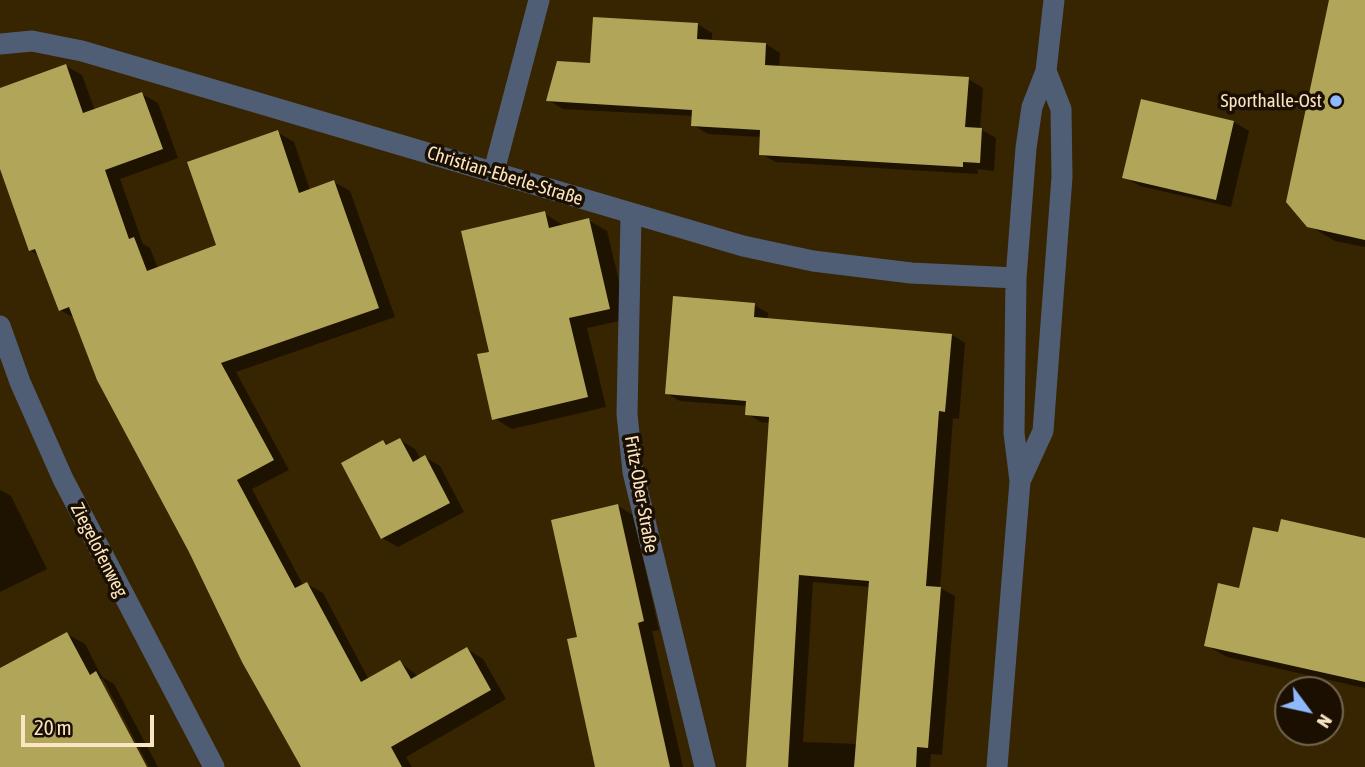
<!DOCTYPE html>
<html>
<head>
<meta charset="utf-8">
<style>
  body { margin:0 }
  #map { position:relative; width:1365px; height:767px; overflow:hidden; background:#372400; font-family:"Asap Condensed",sans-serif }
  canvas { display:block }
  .north { position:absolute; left:1274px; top:676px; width:70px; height:70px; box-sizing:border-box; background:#1a0f00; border:2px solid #73654e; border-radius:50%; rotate:123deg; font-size:19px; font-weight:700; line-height:28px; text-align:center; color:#f9e5c3 }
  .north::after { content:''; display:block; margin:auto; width:24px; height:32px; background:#8fb8fd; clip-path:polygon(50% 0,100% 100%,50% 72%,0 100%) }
  .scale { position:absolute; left:21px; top:715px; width:133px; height:32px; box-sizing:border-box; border:4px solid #f9e5c3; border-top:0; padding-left:9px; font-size:21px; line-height:24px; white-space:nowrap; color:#f9e5c3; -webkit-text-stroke:5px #1a0f00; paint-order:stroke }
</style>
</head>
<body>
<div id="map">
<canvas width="1365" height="767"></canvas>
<div class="north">N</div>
<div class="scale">20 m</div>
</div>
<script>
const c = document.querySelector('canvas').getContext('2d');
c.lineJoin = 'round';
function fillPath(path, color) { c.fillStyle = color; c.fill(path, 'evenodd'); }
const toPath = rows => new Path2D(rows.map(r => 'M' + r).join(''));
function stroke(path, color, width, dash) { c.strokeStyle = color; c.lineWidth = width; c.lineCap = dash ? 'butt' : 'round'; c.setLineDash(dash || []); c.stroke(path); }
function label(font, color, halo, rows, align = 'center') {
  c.font = font + ' "Asap Condensed",sans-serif'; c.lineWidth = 7; c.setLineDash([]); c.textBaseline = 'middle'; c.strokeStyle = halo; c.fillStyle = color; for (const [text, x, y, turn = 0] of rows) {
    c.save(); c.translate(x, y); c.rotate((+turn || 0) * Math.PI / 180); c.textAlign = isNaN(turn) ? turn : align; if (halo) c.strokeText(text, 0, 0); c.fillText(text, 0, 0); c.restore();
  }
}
fillPath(toPath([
  [1331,0,1365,0,1365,247,1335,241,1308,225],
  [697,24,712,33,712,41,766,44,780,53,779,68,968,79,983,88,980,129,996,138,994,171,977,169,978,174,776,162,761,154,762,137,708,134,693,125,694,116,563,109,548,100,592,65],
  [66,66,82,75,95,111,142,94,158,103,178,158,120,179,143,244,150,248,158,269,218,246,277,132,294,142,310,190,334,182,350,191,395,317,236,372,289,470,252,489,303,585,307,584,323,593,369,680,400,662,419,677,467,649,483,659,506,699,406,757,412,767,302,767,75,318,60,310,39,256,30,250,0,164,0,89],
  [1234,122,1249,131,1231,207,1140,186,1124,177],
  [544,213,564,226,588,220,607,231,628,319,587,328,606,407,512,429,494,418,492,353],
  [754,305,768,313,767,320,952,335,965,343,959,419,953,418,940,588,955,596,942,755,931,754,930,767,747,767,770,423,761,422,747,414,747,406,680,401,666,393],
  [813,582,870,587,857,744,803,742],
  [400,440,415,449,421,460,425,457,440,466,464,512,398,547,382,538,383,442,389,445],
  [0,490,11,496,47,569,0,592],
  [618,506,633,515,659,630,652,631,683,767,597,767,579,638],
  [1279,534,1365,540,1365,688,1227,657,1206,645],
  [67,634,85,644,102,677,114,684,158,767,149,767,103,679,99,679,145,767,53,767,0,754,0,670]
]), '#0007');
fillPath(toPath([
  [1329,0,1365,0,1365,240,1307,227,1286,202],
  [593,17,698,23,697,39,766,43,765,65,969,77,965,127,982,128,980,163,963,162,963,167,759,155,760,130,691,126,692,110,546,101,557,61,590,63],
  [66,64,83,113,142,92,163,149,105,170,129,239,134,237,147,271,216,245,187,162,278,130,299,193,334,180,379,308,221,363,274,460,237,480,295,588,307,582,361,682,400,660,411,679,467,647,491,690,391,747,402,767,301,767,242,662,189,552,97,380,69,307,59,311,35,249,29,251,0,169,0,88],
  [1141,99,1234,121,1216,200,1122,178],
  [545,211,549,228,589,218,610,309,569,318,588,397,492,420,477,354,489,352,461,231],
  [673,296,755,303,754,317,952,334,945,412,939,411,926,586,941,587,928,748,917,747,916,767,854,767,869,581,799,575,788,767,746,767,769,417,745,415,746,401,665,394],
  [400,438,413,462,425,455,450,503,381,539,341,463,383,440,386,445],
  [618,504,644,621,638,623,670,767,595,767,567,639,577,637,551,520],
  [1281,519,1365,538,1365,682,1204,646,1218,583,1239,588,1253,527,1278,532],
  [67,632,90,675,96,671,147,767,0,767,0,668]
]), '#b1a559');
stroke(toPath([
  [0,44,32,41,82,51,743,246,813,261,911,273,1016,278],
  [494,171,539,0],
  [631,215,627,414,633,472,705,767],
  [0,326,20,382,63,479,214,767],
  [1021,479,1043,431,1062,177,1061,109,1046,71],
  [997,767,1020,481,1014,433,1016,278,1026,148,1032,107,1046,71,1054,0]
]), '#505e75', 21);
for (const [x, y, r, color] of [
  [1336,101,7,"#8fb8fd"]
]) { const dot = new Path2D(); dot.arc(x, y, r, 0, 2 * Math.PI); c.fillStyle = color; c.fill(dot); stroke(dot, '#1a0f00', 2.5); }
label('19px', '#f9e5c3', '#1a0f00', [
  ["Sporthalle-Ost",1322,101]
], 'right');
label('19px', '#f9e5c3', '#1a0f00', [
  ["Christian-Eberle-Straße",505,176,17],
  ["Fritz-Ober-Straße",641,494,80],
  ["Ziegelofenweg",99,550,63]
]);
</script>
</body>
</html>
